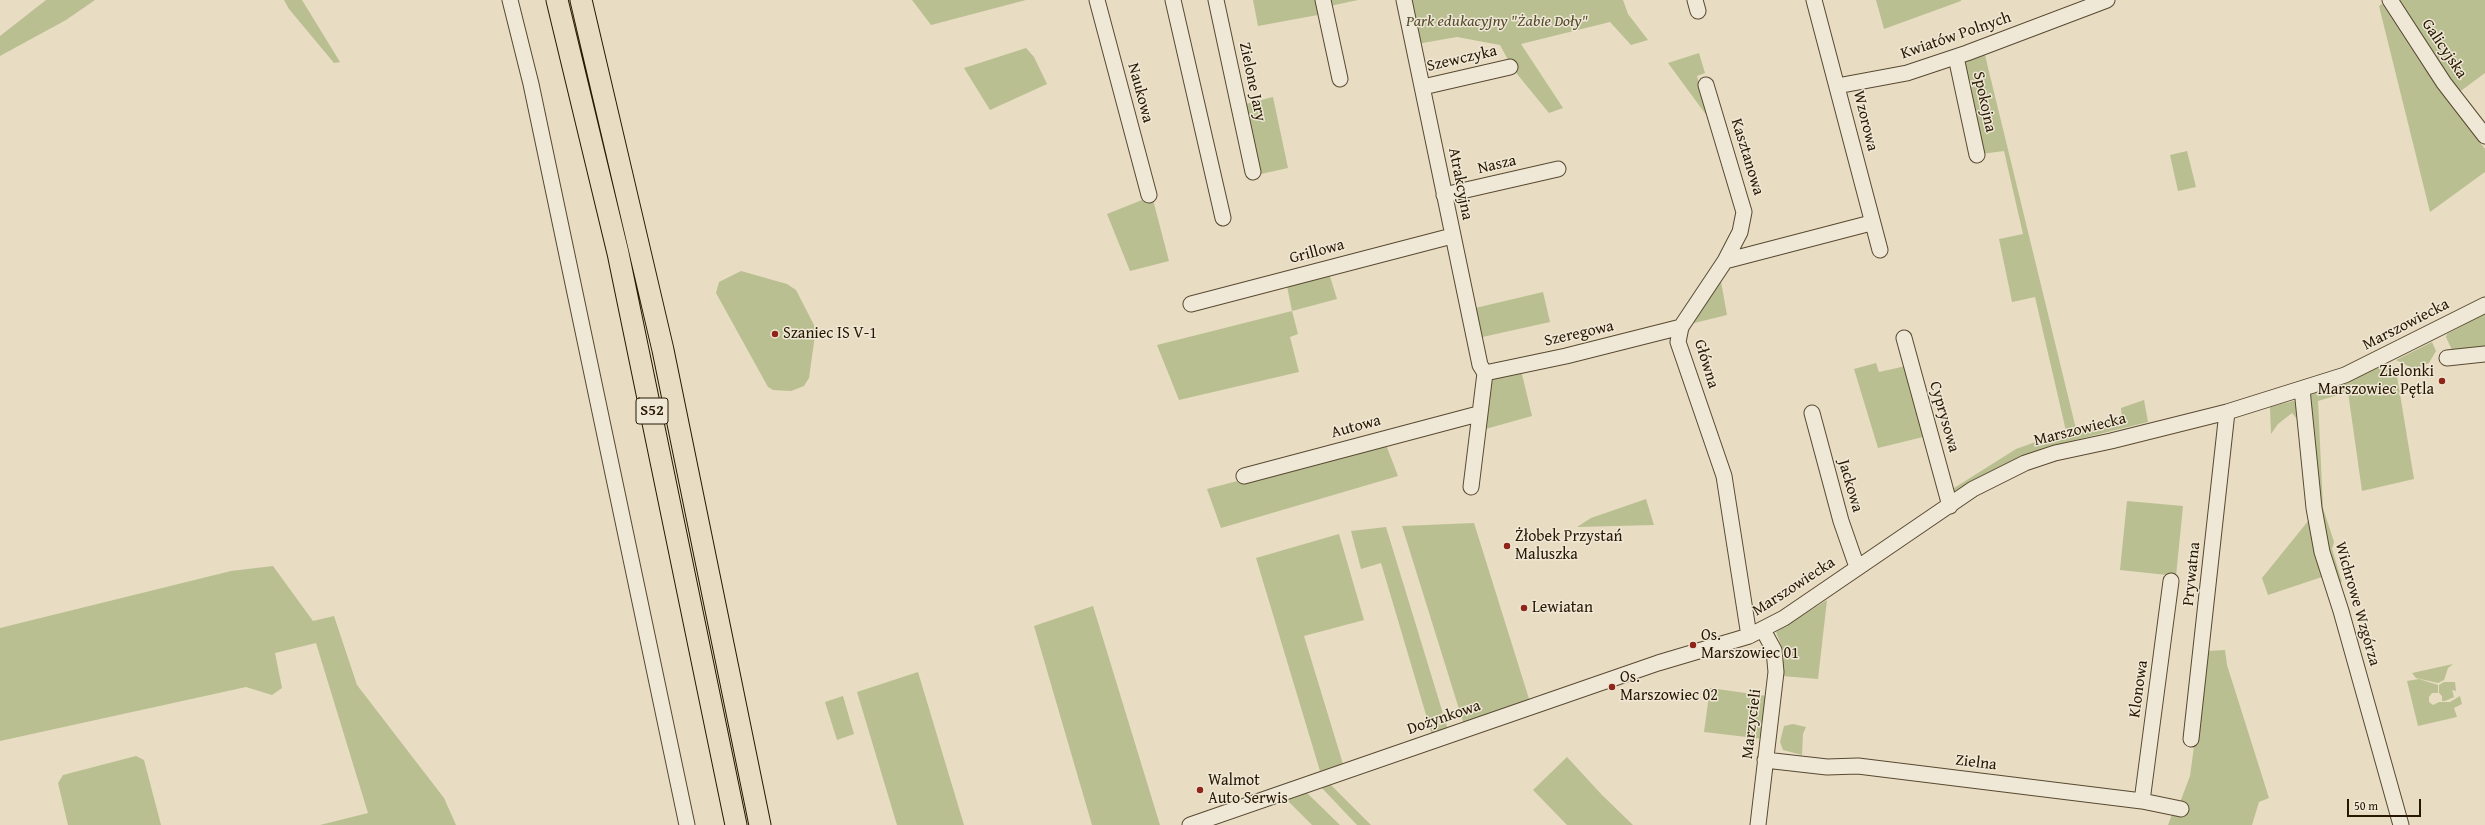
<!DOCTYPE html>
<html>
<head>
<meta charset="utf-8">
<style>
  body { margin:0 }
  #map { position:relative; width:2485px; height:825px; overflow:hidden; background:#e8dcc2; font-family:"Gentium Book Plus",serif }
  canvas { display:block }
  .scale { position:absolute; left:2347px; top:799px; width:74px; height:18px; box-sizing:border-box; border:2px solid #281801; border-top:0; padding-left:5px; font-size:12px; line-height:14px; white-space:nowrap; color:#281801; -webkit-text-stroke:3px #f0e8d7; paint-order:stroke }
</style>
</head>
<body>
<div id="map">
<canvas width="2485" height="825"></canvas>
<div class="scale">50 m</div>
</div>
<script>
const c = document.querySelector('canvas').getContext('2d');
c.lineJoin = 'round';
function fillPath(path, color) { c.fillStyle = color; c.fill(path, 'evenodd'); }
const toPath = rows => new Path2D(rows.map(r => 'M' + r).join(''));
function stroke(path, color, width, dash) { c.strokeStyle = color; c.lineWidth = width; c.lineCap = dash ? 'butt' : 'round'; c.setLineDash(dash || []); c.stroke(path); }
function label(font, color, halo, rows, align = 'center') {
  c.font = font + ' "Gentium Book Plus",serif'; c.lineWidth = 3; c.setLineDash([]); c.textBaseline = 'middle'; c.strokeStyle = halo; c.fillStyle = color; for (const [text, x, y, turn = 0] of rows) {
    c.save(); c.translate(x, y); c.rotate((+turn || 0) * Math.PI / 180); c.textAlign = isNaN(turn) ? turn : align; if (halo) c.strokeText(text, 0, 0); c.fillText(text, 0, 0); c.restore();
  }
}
fillPath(toPath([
  [46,0,95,0,66,20,0,56,0,36],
  [284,0,302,0,340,62,334,63,289,9],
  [912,0,1026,0,931,25],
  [1253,0,1320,0,1323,14,1258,26],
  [1329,0,1358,0,1330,6],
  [1409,0,1623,0,1628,14,1648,40,1631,45,1610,22,1521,44,1563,108,1549,113,1513,69,1500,45,1457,37,1417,44],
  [1876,0,1961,0,1961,1,1884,29],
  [2397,0,2485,0,2485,73,2458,93],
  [2382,4,2420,62,2485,149,2485,172,2430,212,2379,6],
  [1026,48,1034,57,1047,84,990,110,964,68],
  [1984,51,2076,429,2122,419,2121,408,2144,400,2148,422,2047,447,2019,457,1956,494,1951,490,2016,449,2066,431,2035,297,2012,302,2009,287,1999,239,2023,234,2004,151,1981,154,1960,59],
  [1699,53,1705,73,1697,76,1707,116,1668,63],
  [1273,97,1288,168,1261,174,1255,162,1242,105],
  [2187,151,2196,187,2178,191,2170,155],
  [1152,196,1169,261,1130,271,1107,214],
  [1328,270,1337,299,1292,311,1298,334,1290,337,1299,372,1179,400,1157,345,1292,311,1286,281],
  [741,271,787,284,796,290,814,325,815,335,809,378,804,386,791,391,773,390,768,387,716,293,719,282],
  [1720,276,1727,315,1686,325],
  [1543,292,1550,322,1478,338,1471,309],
  [2485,314,2485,349,2460,354,2452,350,2446,337,2447,334],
  [2432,342,2436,351,2429,363,2414,369,2396,360],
  [1876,363,1879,372,1906,366,1927,436,1878,448,1854,369],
  [2381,366,2397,376,2414,479,2362,491,2348,392,2318,401,2323,508,2334,542,2332,549,2342,582,2337,583,2322,533,2310,394],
  [1521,370,1532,416,1482,430,1488,377],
  [2301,399,2328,575,2268,595,2262,578,2313,515,2307,500,2297,419,2292,413,2278,424,2271,434,2270,407],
  [1385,442,1398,476,1221,528,1207,489],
  [1646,499,1654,525,1577,527,1591,518],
  [2127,501,2183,506,2176,576,2120,570],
  [1474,523,1530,702,1464,725,1402,526],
  [1386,527,1448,730,1432,735,1381,563,1361,569,1351,531],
  [1339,534,1364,620,1304,636,1343,764,1320,771,1256,558],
  [273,566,313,621,334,616,357,685,444,798,456,825,320,825,368,813,316,643,275,653,282,688,272,695,246,687,0,741,0,628,231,571],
  [1827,600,1818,679,1782,676,1784,653,1776,632],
  [1093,606,1160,825,1092,825,1034,626],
  [2225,650,2227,665,2269,798,2259,802,2252,825,2168,825,2173,812,2176,813,2190,776,2207,651],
  [2453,664,2448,668,2444,680,2438,683,2416,678,2412,673],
  [918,672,964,825,897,825,857,692],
  [2419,679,2438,685,2438,693,2432,693,2429,697,2429,702,2433,705,2439,702,2450,702,2460,696,2462,704,2454,708,2457,717,2418,726,2407,681],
  [2444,682,2455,682,2456,691,2452,690,2454,697,2445,701,2442,701,2442,696,2439,693,2439,685],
  [1710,688,1767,696,1764,739,1704,732],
  [843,696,854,734,837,740,825,702],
  [1793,724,1806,727,1803,734,1802,755,1783,750,1780,742,1784,726],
  [136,756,144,760,161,825,68,825,58,783,63,775],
  [1567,757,1602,795,1633,825,1567,825,1533,790],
  [1329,783,1371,825,1357,825,1320,786],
  [1306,792,1340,825,1312,825,1285,798]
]), '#b9bf91');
const minor = toPath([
  [510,0,531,84,687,825],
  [1097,0,1149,195],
  [1173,0,1223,218],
  [1216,0,1253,172],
  [1323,0,1340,79],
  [1404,0,1480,365,1485,373],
  [1695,0,1698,11],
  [1814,0,1880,250],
  [2390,0,2444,83,2485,136],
  [1956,57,1977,155],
  [1706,85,1744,212,1740,232,1725,261,1681,327,1678,342,1724,476,1749,636],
  [1837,86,1907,73,1967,53,2107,0],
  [1423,87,1510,67],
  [1444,195,1558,169],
  [1725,261,1871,223],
  [1191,304,1452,236],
  [1904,338,1950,506],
  [2447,358,2485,354],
  [1485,373,1566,356,1681,327],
  [2302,389,2314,508,2322,552,2341,611,2401,825],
  [1812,413,1841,521,1857,567],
  [1244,476,1478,414],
  [1471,487,1485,373],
  [2191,739,2227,412],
  [1765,760,1827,767,1858,766,2142,801,2181,809],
  [2142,801,2171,581],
  [1190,825,1658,663,1749,636,1784,618,1973,489,2025,463,2055,453,2111,441,2227,412,2345,375,2485,305],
  [1758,825,1776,672,1774,650,1763,630]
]);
const highway = toPath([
  [557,0,618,253,736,825],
  [581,0,663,350,760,825]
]);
stroke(minor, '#584931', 17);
stroke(highway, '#281801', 23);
stroke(minor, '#f0e8d7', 15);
stroke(highway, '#e8dcc2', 21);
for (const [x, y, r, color] of [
  [775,334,4,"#8f2418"],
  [2442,381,4,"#8f2418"],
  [1507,546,4,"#8f2418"],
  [1524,608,4,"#8f2418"],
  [1693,645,4,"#8f2418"],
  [1612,687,4,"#8f2418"],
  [1200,790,4,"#8f2418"]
]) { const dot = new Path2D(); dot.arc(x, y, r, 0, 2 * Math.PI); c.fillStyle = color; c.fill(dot); stroke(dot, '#f0e8d7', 1.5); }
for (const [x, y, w] of [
  [652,411,32]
]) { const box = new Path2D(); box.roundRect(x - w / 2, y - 13, w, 26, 3); c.fillStyle = '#f0e8d7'; c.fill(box); stroke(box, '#281801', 1); }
label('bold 15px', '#281801', null, [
  ["S52",652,411]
]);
label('italic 16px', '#544a2c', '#f0e8d7', [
  ["Park edukacyjny \"Żabie Doły\"",1497,22]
]);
label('16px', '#281801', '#f0e8d7', [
  ["Kwiatów Polnych",1956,36,-19],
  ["Galicyjska",2444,49,56],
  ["Szewczyka",1462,59,-13],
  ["Zielone Jary",1252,82,78],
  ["Naukowa",1140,93,75],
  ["Spokojna",1984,102,78],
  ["Wzorowa",1865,121,76],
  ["Kasztanowa",1747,157,73],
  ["Nasza",1497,165,-13],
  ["Atrakcyjna",1460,184,79],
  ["Grillowa",1317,252,-15],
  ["Marszowiecka",2406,325,-27],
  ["Szeregowa",1579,334,-13],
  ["Główna",1706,364,73],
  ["Cyprysowa",1944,417,74],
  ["Autowa",1356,427,-15],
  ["Marszowiecka",2080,430,-14],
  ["Jackowa",1850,486,74],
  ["Prywatna",2192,574,-84],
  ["Marszowiecka",1794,587,-33],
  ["Wichrowe Wzgórza",2357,604,74],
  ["Klonowa",2139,689,-82],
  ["Dożynkowa",1444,718,-19],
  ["Marzycieli",1752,724,-83],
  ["Zielna",1976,763,7]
]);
label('16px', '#281801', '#f0e8d7', [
  ["Szaniec IS V-1",783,334],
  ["Zielonki",2434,372,"right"],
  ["Marszowiec Pętla",2434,390,"right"],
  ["Żłobek Przystań",1515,537],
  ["Maluszka",1515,555],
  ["Lewiatan",1532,608],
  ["Os.",1701,636],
  ["Marszowiec 01",1701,654],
  ["Os.",1620,678],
  ["Marszowiec 02",1620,696],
  ["Walmot",1208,781],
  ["Auto Serwis",1208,799]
], 'left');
</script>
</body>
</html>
